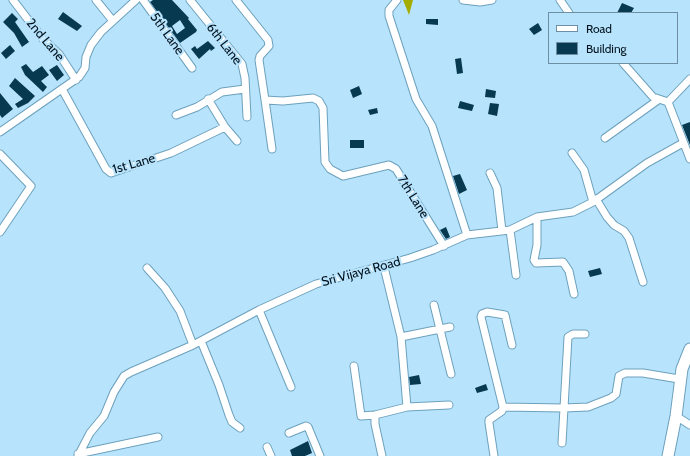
<!DOCTYPE html>
<html>
<head>
<meta charset="utf-8">
<style>
  body { margin:0 }
  #map { position:relative; width:690px; height:456px; overflow:hidden; background:#b8e3fc; font-family:Cabin,sans-serif }
  canvas { display:block }
  .legend { position:absolute; left:548px; top:12px; width:130px; height:52px; box-sizing:border-box; background:#b8e3fc; border:1px solid #6e8fa3; margin:0; padding:5px 7px; list-style:none; font-size:12px; color:#00121d }
  .legend li { display:flex; align-items:center; gap:8px; height:20px }
  .legend b { width:20px; border:1px solid #6e8fa3 }
</style>
</head>
<body>
<div id="map">
<canvas width="690" height="456"></canvas>
<ul class="legend">
<li><b style="height:5px;background:#fff"></b>Road</li>
<li><b style="height:11px;background:#073a50"></b>Building</li>
</ul>
</div>
<script>
const c = document.querySelector('canvas').getContext('2d');
c.lineJoin = 'round';
function fillPath(path, color) { c.fillStyle = color; c.fill(path, 'evenodd'); }
const toPath = rows => new Path2D(rows.map(r => 'M' + r).join(''));
function stroke(path, color, width, dash) { c.strokeStyle = color; c.lineWidth = width; c.lineCap = dash ? 'butt' : 'round'; c.setLineDash(dash || []); c.stroke(path); }
function label(font, color, halo, rows, align = 'center') {
  c.font = font + ' Cabin,sans-serif'; c.lineWidth = 4; c.setLineDash([]); c.textBaseline = 'middle'; c.strokeStyle = halo; c.fillStyle = color; for (const [text, x, y, turn = 0] of rows) {
    c.save(); c.translate(x, y); c.rotate((+turn || 0) * Math.PI / 180); c.textAlign = isNaN(turn) ? turn : align; if (halo) c.strokeText(text, 0, 0); c.fillText(text, 0, 0); c.restore();
  }
}
fillPath(toPath([
  [403,0,413,0,409,15]
]), '#a4ab02');
fillPath(toPath([
  [153,0,172,0,189,18,188,19,197,30,196,32,180,43,150,2],
  [180,20,185,28,177,34,172,26],
  [622,3,634,8,631,13,617,13],
  [63,12,82,26,77,31,58,19],
  [12,13,18,19,15,22,29,42,22,47,14,33,3,22],
  [426,19,438,19,438,25,426,24],
  [538,23,542,30,534,35,529,29],
  [208,41,215,48,211,51,210,49,199,59,191,49,195,46,197,49],
  [10,45,15,51,6,59,1,53],
  [461,58,463,73,457,74,455,59],
  [26,64,33,72,42,66,49,75,41,81,47,87,43,92,25,75,21,67],
  [57,65,64,75,57,81,49,70],
  [15,78,35,96,28,103,18,108,15,104,23,99,9,86],
  [359,86,362,94,353,98,350,90],
  [486,89,496,91,495,98,485,97],
  [0,93,13,109,2,118,0,115],
  [460,101,474,105,472,111,458,108],
  [490,103,499,104,497,116,488,114],
  [377,108,378,113,370,115,368,110],
  [690,122,690,145,682,125],
  [350,140,364,140,364,148,350,148],
  [460,174,467,190,459,194,453,176],
  [446,227,450,237,446,239,440,230],
  [600,268,602,274,590,277,588,271],
  [419,375,421,384,410,385,409,377],
  [486,384,488,390,477,393,475,388],
  [308,441,312,453,305,456,292,456,290,450]
]), '#073a50');
const street = toPath([
  [13,0,43,39,59,54,76,80],
  [96,0,113,21],
  [143,0,192,68],
  [190,0,242,64,245,78,247,117],
  [236,0,268,40,269,46,260,56,259,60,265,100,283,101,313,98,319,101,323,108,325,162,330,169,343,176,389,165,396,169,444,246],
  [397,0,389,10,389,16,416,99,432,126,467,235],
  [463,0,480,2,492,0],
  [560,0,569,13],
  [623,63,653,97,668,102],
  [62,89,106,169,111,173,171,153,225,127],
  [208,99,225,127,237,141],
  [265,100,272,149],
  [668,102,690,159],
  [668,102,690,79],
  [176,115,197,107,222,92,245,89],
  [0,132,79,77,85,68,86,57,91,45,101,32,136,0],
  [605,138,658,100],
  [572,153,584,170,593,202],
  [0,154,31,186,0,232],
  [490,173,497,188,502,231],
  [596,199,607,217,614,225,624,231,629,238,643,282],
  [537,217,537,245,534,260,536,263,563,262,569,271,574,294],
  [510,230,516,275],
  [384,267,401,337,407,407],
  [147,268,165,288,180,311,193,345],
  [434,305,451,374],
  [259,310,291,387],
  [585,334,573,334,568,337,564,408,588,407,611,398,616,394,619,376,625,373,643,373,679,379],
  [401,337,450,327],
  [201,341,219,385,229,415,232,422,240,428],
  [354,366,361,416,375,415,407,407,449,405],
  [503,407,564,408,562,443],
  [375,415,375,424,382,456],
  [676,416,690,425],
  [289,433,306,426,308,427,320,456],
  [267,447,271,456],
  [78,454,158,437],
  [78,456,90,433,104,416,114,392,124,376,131,372,193,345,259,310,316,284,410,258,433,250,467,235,510,230,537,217,573,212,593,202,647,163,683,143],
  [494,456,489,423,489,420,502,411,503,407,481,317,482,314,487,312,505,315,512,345]
]);
const primary = toPath([
  [668,456,676,416,682,369,690,349]
]);
stroke(street, '#6ca1bd', 9);
stroke(primary, '#6ca1bd', 13);
stroke(street, '#fff', 7);
stroke(primary, '#fff', 11);
label('13px', '#00121d', '#b8e3fc', [
  ["5th Lane",167,34,54],
  ["2nd Lane",45,40,50],
  ["6th Lane",224,44,52],
  ["1st Lane",134,164,-16],
  ["7th Lane",413,197,58],
  ["Sri Vijaya Road",361,272,-15]
]);
</script>
</body>
</html>
